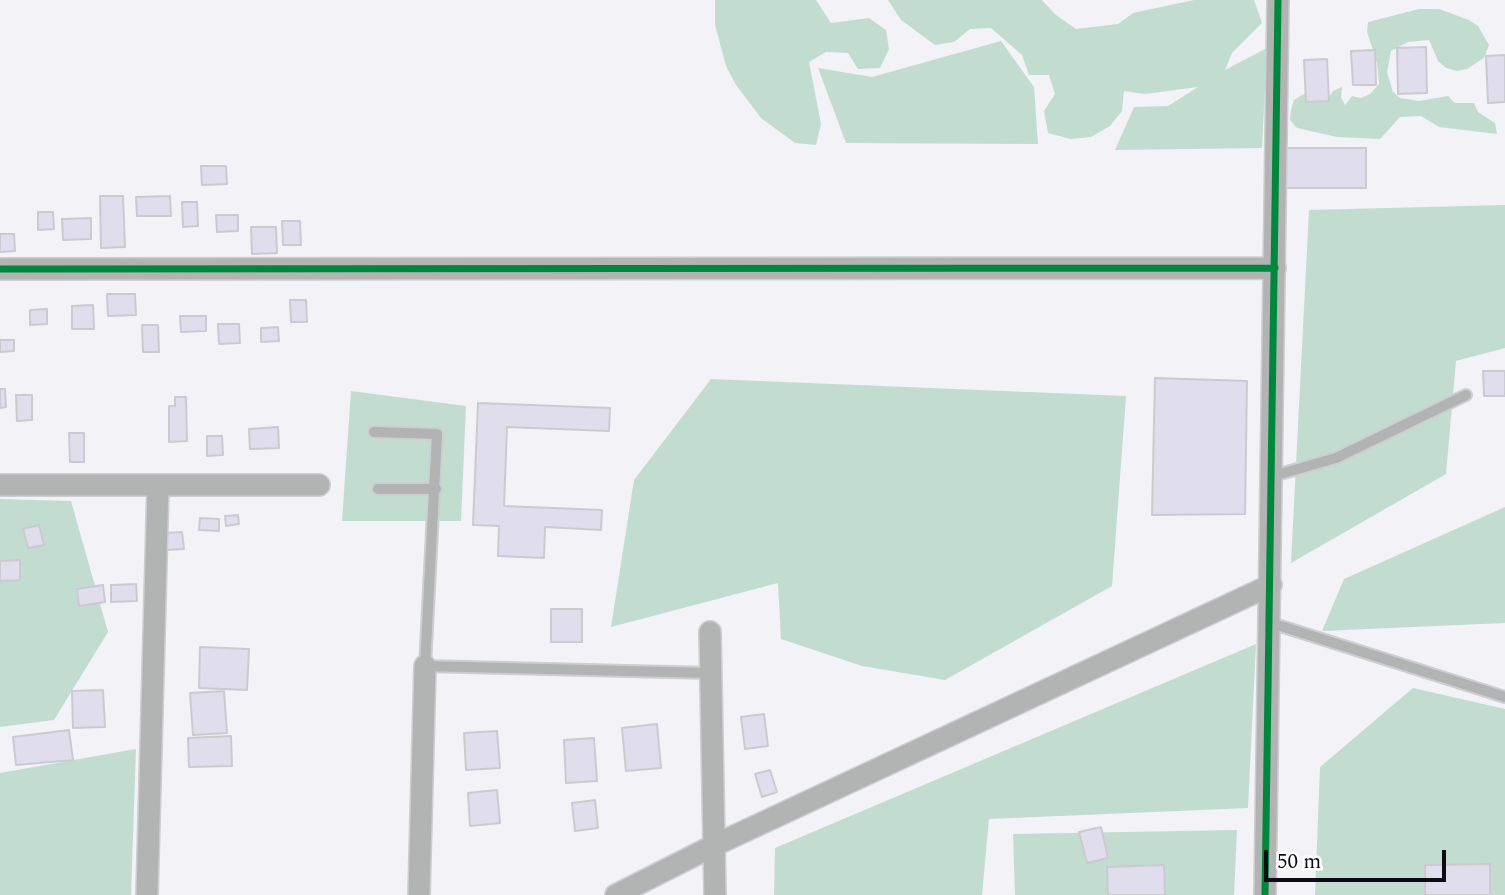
<!DOCTYPE html>
<html>
<head>
<meta charset="utf-8">
<style>
  body { margin:0 }
  #map { position:relative; width:1505px; height:895px; overflow:hidden; background:#f2f2f7; font-family:Spectral,serif }
  canvas { display:block }
  .scale { position:absolute; left:1264px; top:850px; width:182px; height:32px; box-sizing:border-box; border:4px solid #0e0b15; border-top:0; padding-left:9px; font-size:21px; line-height:24px; white-space:nowrap; color:#0e0b15; -webkit-text-stroke:5px #fff; paint-order:stroke }
</style>
</head>
<body>
<div id="map">
<canvas width="1505" height="895"></canvas>
<div class="scale">50 m</div>
</div>
<script>
const c = document.querySelector('canvas').getContext('2d');
c.lineJoin = 'round';
function fillPath(path, color) { c.fillStyle = color; c.fill(path, 'evenodd'); }
const toPath = rows => new Path2D(rows.map(r => 'M' + r).join(''));
function stroke(path, color, width, dash) { c.strokeStyle = color; c.lineWidth = width; c.lineCap = dash ? 'butt' : 'round'; c.setLineDash(dash || []); c.stroke(path); }
fillPath(toPath([
  [715,0,816,0,831,23,869,18,886,30,889,49,880,68,858,69,848,53,826,52,809,62,821,124,816,145,795,143,761,118,736,85,726,66,715,25],
  [888,0,1042,0,1056,15,1076,29,1118,24,1133,13,1194,0,1254,0,1262,23,1232,53,1225,70,1267,48,1262,148,1115,150,1134,107,1168,106,1198,87,1145,94,1124,91,1122,111,1110,126,1091,137,1071,139,1048,133,1044,111,1055,94,1049,75,1029,75,1022,55,991,28,970,29,954,42,935,45,901,20],
  [1419,9,1439,9,1469,20,1478,26,1489,45,1484,58,1467,69,1457,71,1446,68,1438,61,1429,40,1408,42,1391,51,1387,72,1393,92,1400,98,1419,101,1448,96,1455,103,1474,103,1478,112,1495,123,1497,134,1439,127,1421,116,1400,117,1380,139,1337,137,1297,128,1290,120,1291,110,1294,100,1302,95,1312,90,1327,99,1333,91,1342,87,1341,97,1345,105,1352,96,1361,98,1370,94,1379,84,1377,63,1367,32,1368,22],
  [1001,41,1034,87,1038,144,846,143,818,68,872,77],
  [1505,205,1505,348,1456,361,1446,474,1291,563,1309,210],
  [711,379,1126,396,1112,586,945,680,862,666,781,639,778,583,611,627,634,480],
  [351,391,466,406,461,521,342,521],
  [0,499,71,501,108,632,54,720,0,727],
  [1505,507,1505,623,1322,631,1344,579],
  [1256,644,1248,808,989,819,982,895,774,895,775,848],
  [1413,688,1505,709,1505,895,1315,895,1320,767],
  [136,749,131,895,0,895,0,773],
  [1237,830,1234,895,1015,895,1013,834]
]), '#c2ddd0');
const building = toPath([
  [1426,47,1427,93,1398,94,1397,48,1426,47],
  [1375,50,1376,85,1353,85,1351,51,1375,50],
  [1505,55,1505,102,1488,103,1486,56,1505,55],
  [1327,59,1329,101,1306,102,1304,60,1327,59],
  [1286,148,1366,148,1366,188,1285,188,1286,148],
  [201,166,226,166,227,184,202,185,201,166],
  [100,196,123,196,125,247,101,248,100,196],
  [170,196,171,216,137,216,136,197,170,196],
  [182,202,197,202,198,226,183,227,182,202],
  [38,212,53,212,54,229,38,230,38,212],
  [216,215,238,215,238,231,217,232,216,215],
  [91,218,91,239,63,240,62,219,91,218],
  [282,221,300,221,301,245,283,245,282,221],
  [251,227,276,227,277,253,252,254,251,227],
  [0,234,14,234,15,251,0,252,0,234],
  [107,294,135,294,136,315,108,316,107,294],
  [290,300,306,300,307,322,291,322,290,300],
  [93,305,94,329,72,329,72,306,93,305],
  [47,309,47,324,30,325,30,310,47,309],
  [180,316,206,316,206,331,181,332,180,316],
  [218,324,239,324,240,343,219,344,218,324],
  [142,325,158,325,159,352,143,352,142,325],
  [278,327,279,341,261,342,261,328,278,327],
  [0,340,14,340,14,351,0,352,0,340],
  [1483,371,1505,371,1505,396,1484,396,1483,371],
  [1155,378,1247,381,1245,514,1152,515,1155,378],
  [0,389,5,389,6,407,0,408,0,389],
  [16,395,32,395,32,420,17,421,16,395],
  [175,397,186,397,187,441,169,442,169,406,175,406,175,397],
  [478,403,610,408,609,431,507,427,504,506,602,510,601,530,545,527,544,558,498,556,499,526,473,525,478,403],
  [278,427,279,448,250,449,249,429,278,427],
  [69,433,84,433,84,462,70,462,69,433],
  [207,436,222,436,223,455,207,456,207,436],
  [238,515,239,524,226,526,225,516,238,515],
  [200,518,219,519,219,531,199,530,200,518],
  [39,525,44,545,28,548,23,529,39,525],
  [182,532,184,549,166,550,165,533,182,532],
  [20,560,20,580,0,581,0,561,20,560],
  [136,584,137,601,111,602,111,585,136,584],
  [103,585,105,602,79,606,77,589,103,585],
  [551,609,582,609,582,642,551,642,551,609],
  [200,647,249,649,247,690,199,688,200,647],
  [103,690,105,727,73,728,72,691,103,690],
  [224,691,227,733,193,735,190,693,224,691],
  [764,714,768,746,745,749,741,717,764,714],
  [657,724,661,768,626,771,622,728,657,724],
  [69,730,73,760,16,765,13,737,69,730],
  [497,731,500,768,466,770,464,733,497,731],
  [231,736,232,766,189,767,188,738,231,736],
  [594,738,597,781,566,783,564,740,594,738],
  [770,770,777,792,762,797,755,774,770,770],
  [497,790,500,823,470,826,468,793,497,790],
  [595,800,598,828,575,831,572,803,595,800],
  [1101,827,1108,858,1087,863,1079,832,1101,827],
  [1490,864,1490,895,1425,895,1425,865,1490,864],
  [1164,865,1165,895,1108,895,1107,867,1164,865]
]);
fillPath(building, '#e0ddec');
stroke(building, '#cbcad1', 2);
const lane = toPath([
  [374,432,437,434,425,666,709,673],
  [1273,476,1336,458,1466,395],
  [378,489,436,489],
  [1271,623,1505,697]
]);
const street = toPath([
  [0,269,1275,268],
  [0,485,319,485],
  [710,632,715,895],
  [147,895,158,485],
  [419,895,425,666],
  [616,895,713,846,1271,585],
  [1265,895,1278,0]
]);
stroke(lane, '#ceced2', 14);
stroke(street, '#ceced2', 24);
stroke(lane, '#b1b4b3', 10);
stroke(street, '#b1b4b3', 21);
stroke(toPath([
  [0,269,1275,268],
  [1265,895,1278,0]
]), '#00873e', 7);
</script>
</body>
</html>
